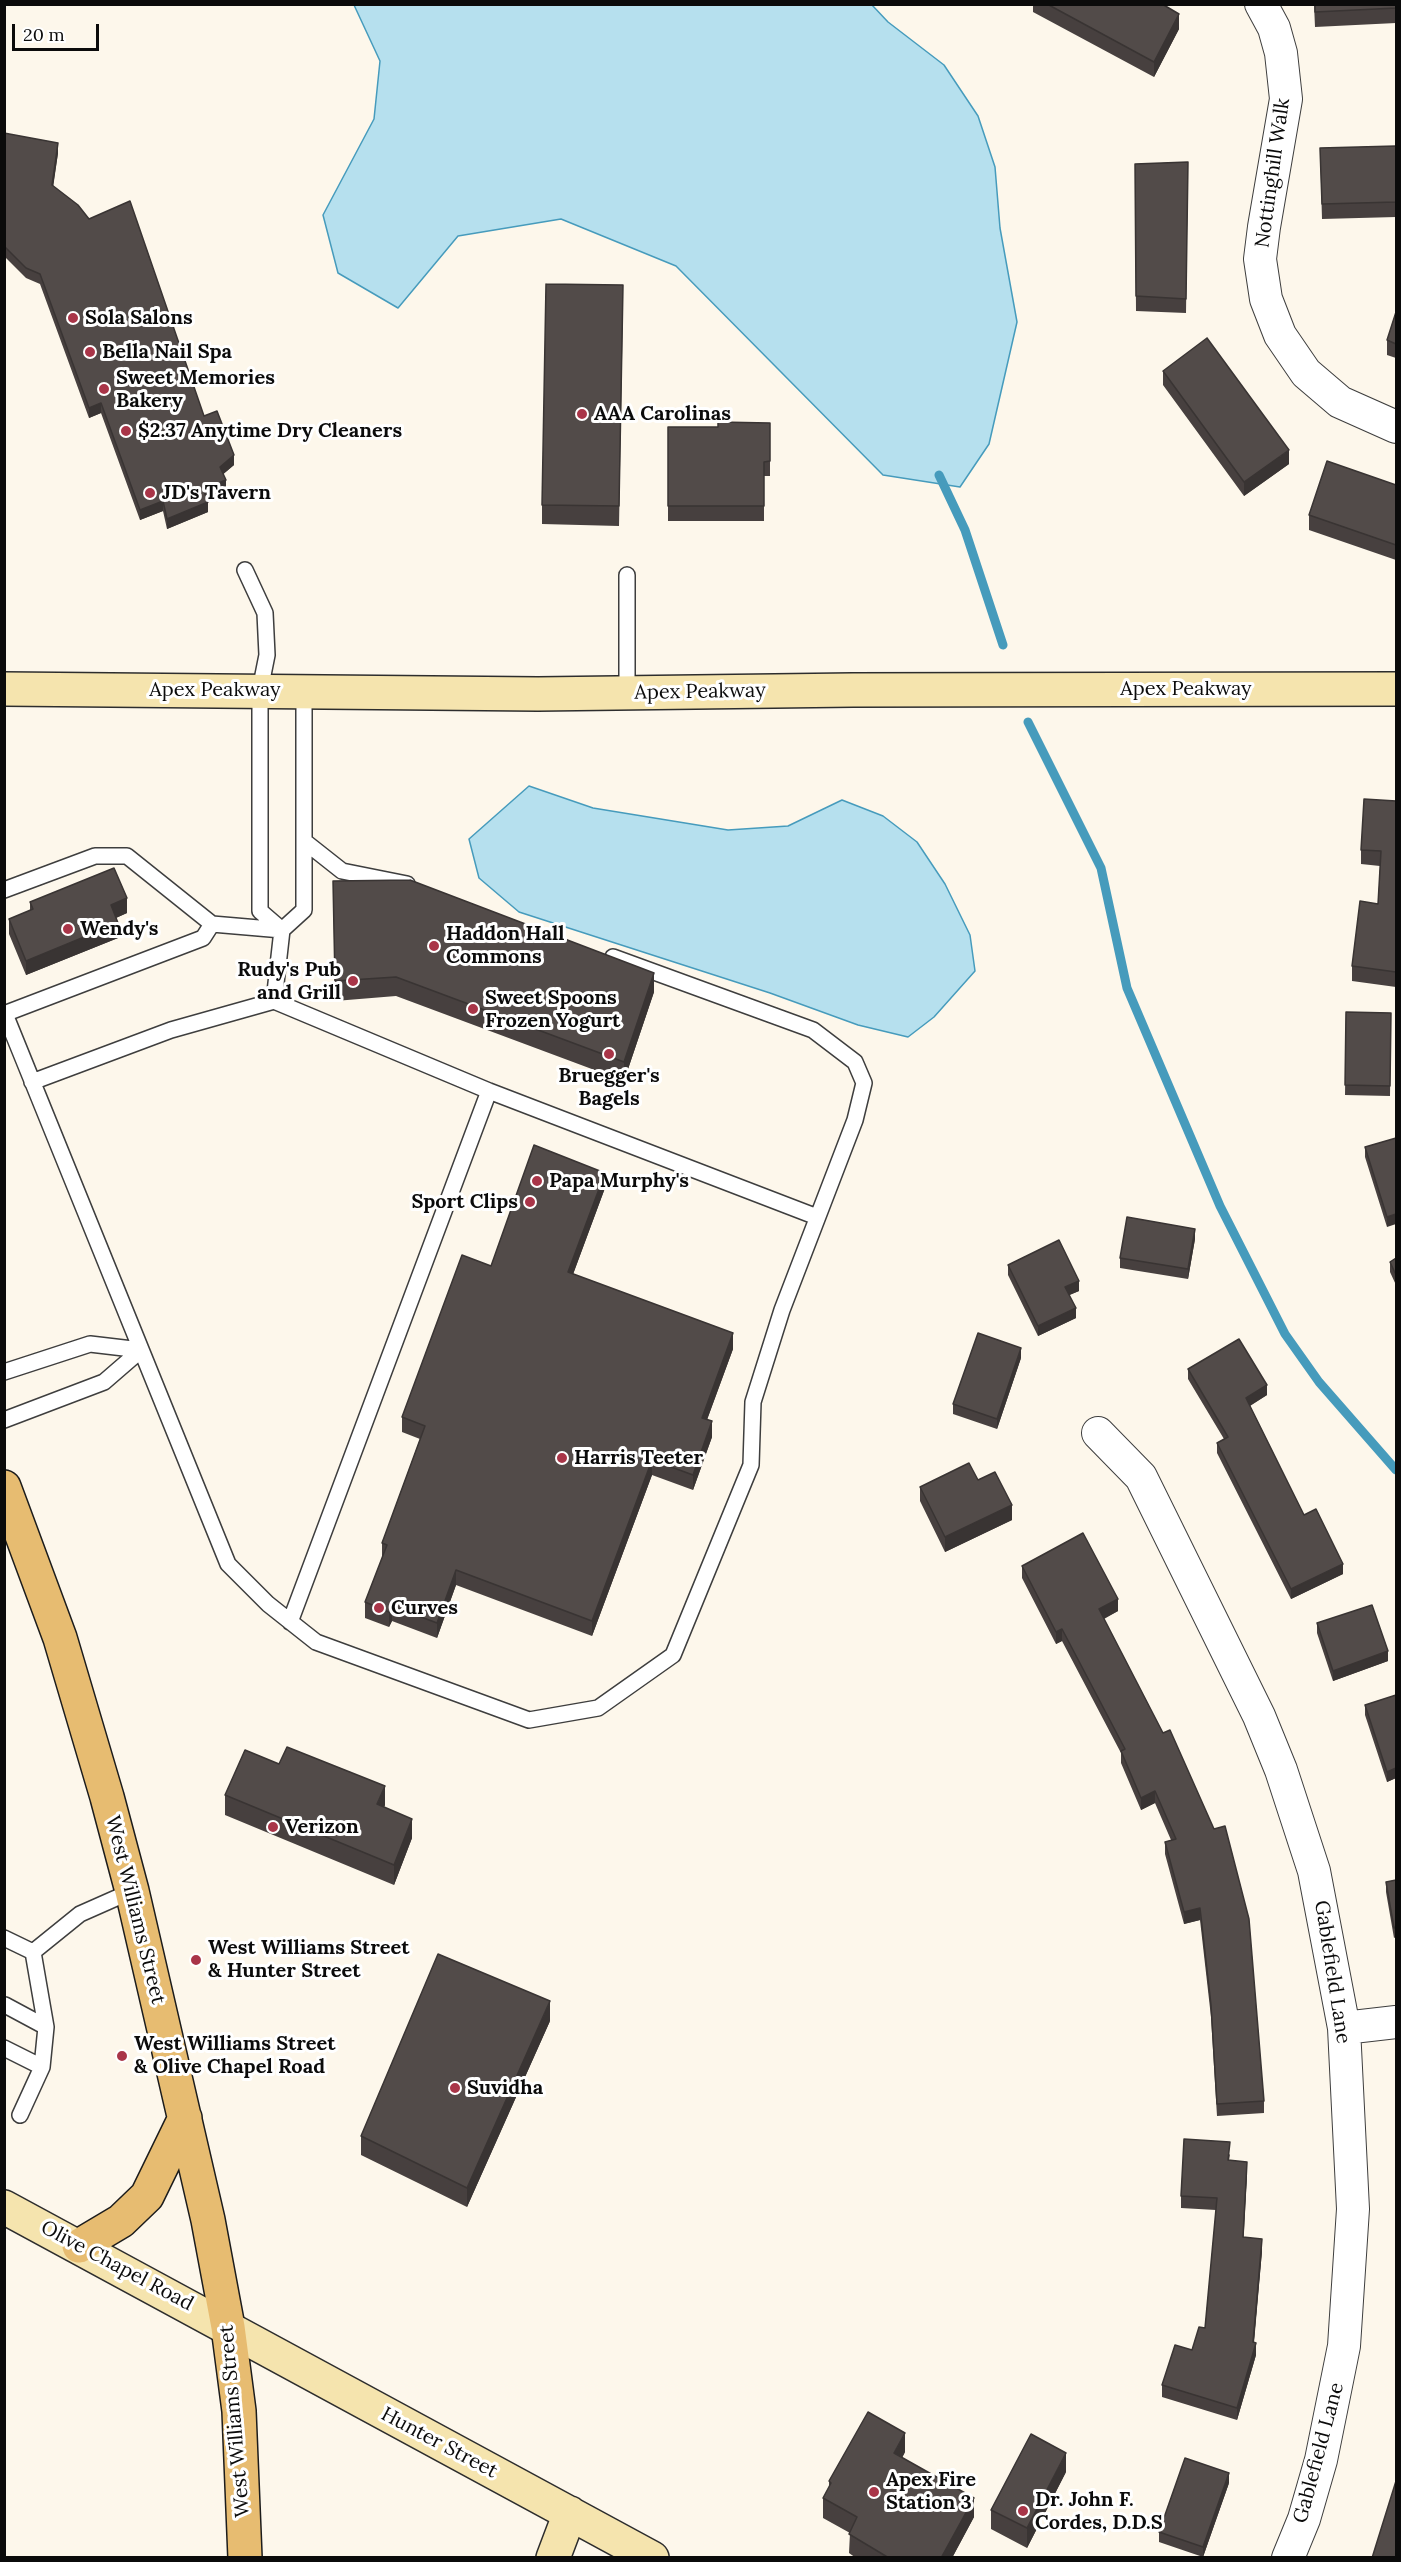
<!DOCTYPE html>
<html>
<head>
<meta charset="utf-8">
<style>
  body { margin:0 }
  #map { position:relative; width:1401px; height:2562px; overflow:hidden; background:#fdf7eb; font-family:Lora,serif }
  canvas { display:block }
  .frame { position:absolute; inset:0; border:6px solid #0b0b0b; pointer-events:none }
  .scale { position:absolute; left:12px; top:24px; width:87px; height:27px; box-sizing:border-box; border:3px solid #0b0b0b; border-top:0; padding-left:8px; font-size:18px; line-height:21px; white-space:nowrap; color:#0b0b0b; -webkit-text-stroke:4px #fff; paint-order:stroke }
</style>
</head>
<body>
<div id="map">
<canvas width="1401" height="2562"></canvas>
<div class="frame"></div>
<div class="scale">20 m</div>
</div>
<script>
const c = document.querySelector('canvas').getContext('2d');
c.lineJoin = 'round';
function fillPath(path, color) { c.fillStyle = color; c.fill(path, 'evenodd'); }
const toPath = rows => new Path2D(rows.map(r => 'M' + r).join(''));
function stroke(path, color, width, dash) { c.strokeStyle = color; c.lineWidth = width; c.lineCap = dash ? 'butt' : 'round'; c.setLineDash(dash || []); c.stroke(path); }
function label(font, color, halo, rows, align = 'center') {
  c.font = font + ' Lora,serif'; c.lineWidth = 6; c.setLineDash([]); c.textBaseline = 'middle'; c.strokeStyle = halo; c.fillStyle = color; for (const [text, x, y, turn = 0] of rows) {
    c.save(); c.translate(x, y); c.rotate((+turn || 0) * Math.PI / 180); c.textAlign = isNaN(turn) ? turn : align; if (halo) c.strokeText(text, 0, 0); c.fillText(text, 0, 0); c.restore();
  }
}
const water = toPath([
  [354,5,872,5,888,22,944,65,978,116,995,167,1000,228,1017,322,989,444,960,487,883,475,676,266,561,219,458,236,398,308,338,273,323,215,374,119,380,61,354,5],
  [529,786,593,808,728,830,788,826,842,800,883,816,917,842,945,884,970,935,975,971,934,1017,908,1037,858,1025,770,993,519,912,479,878,469,839,529,786]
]);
fillPath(water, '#b6e0ee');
stroke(water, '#469bbc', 1.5);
stroke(toPath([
  [939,475,965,530,1003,645],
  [1028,722,1101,868,1127,988,1220,1206,1285,1334,1319,1382,1396,1470]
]), '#469bbc', 9);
const lane = toPath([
  [245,570,265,613,267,655,260,690,260,911,282,930],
  [627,575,627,693],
  [304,841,342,871,407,884],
  [4,890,95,856,127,856,212,924,282,930],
  [274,1001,282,930,304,910,304,690],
  [4,1014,203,938,212,924],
  [5,1014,228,1564,268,1604,316,1642,529,1720,598,1708,673,1655,751,1465,753,1402,782,1310,855,1120,864,1083,855,1062,813,1030,613,957],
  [32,1082,171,1030,274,1001,489,1091,817,1217],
  [4,1372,90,1344,141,1350],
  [4,1420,104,1382,141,1350],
  [290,1622,489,1091],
  [4,1938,33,1952],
  [5,2005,46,2027],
  [4,2048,42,2067],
  [20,2115,42,2067,46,2027,33,1952,80,1914,132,1891]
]);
const street = toPath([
  [1261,4,1274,28,1281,53,1286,99,1264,227,1260,259,1266,299,1280,335,1306,373,1340,402,1396,427],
  [1098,1433,1141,1477,1259,1716,1281,1770,1314,1871,1344,2028,1353,2209,1344,2346,1321,2460,1304,2519,1288,2558],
  [1344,2028,1396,2022]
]);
const secondary = toPath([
  [4,689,538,694,853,690,1396,689],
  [4,2207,652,2558],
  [553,2558,570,2513]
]);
const primary = toPath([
  [4,1487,60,1638,107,1797,132,1891,208,2220,228,2327,239,2411,245,2558],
  [79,2246,121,2221,147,2196,185,2118]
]);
stroke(lane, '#3e3e3e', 18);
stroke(street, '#3e3e3e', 34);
stroke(secondary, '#2d2d2d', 36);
stroke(primary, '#1c1c1c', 36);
stroke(lane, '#fff', 15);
stroke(street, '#fff', 32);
stroke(secondary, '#f5e4ae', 33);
stroke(primary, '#e7bc71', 33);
fillPath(toPath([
  [1033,4,1162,4,1179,29,1154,77,1033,12],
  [1314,4,1396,4,1396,23,1315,27],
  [4,133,58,153,53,186,204,416,234,465,223,474,226,490,206,498,208,512,167,529,163,511,140,520,101,413,89,418,40,284,26,278,4,256],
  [1396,146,1396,217,1322,219,1320,148],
  [1188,162,1186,313,1136,311,1135,164],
  [623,304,619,526,542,524,542,505],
  [1396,312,1396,358,1387,355,1387,340],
  [1163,371,1289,464,1244,496,1163,385],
  [770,423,770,476,764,476,764,521,668,521,668,427,718,427],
  [1396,485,1396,560,1309,530,1309,515],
  [1396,801,1396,987,1352,981,1352,966,1378,904,1380,866,1361,864,1361,850],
  [333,881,654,992,624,1081,396,996,335,1001],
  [30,902,127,913,116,918,118,938,26,975,9,934,9,919,30,911],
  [1346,1012,1391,1013,1390,1096,1345,1095],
  [1396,1138,1387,1227,1365,1157,1365,1147],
  [605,1188,573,1274,733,1349,707,1420,712,1437,693,1490,652,1475,592,1636,456,1585,437,1638,392,1621,389,1627,365,1618,365,1602,382,1558,382,1543,420,1439,402,1432,402,1417,491,1266],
  [1195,1239,1188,1279,1120,1268,1120,1258],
  [1396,1258,1396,1285,1390,1272,1390,1262],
  [1008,1265,1079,1291,1069,1295,1076,1318,1038,1336,1008,1275],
  [1021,1358,997,1429,953,1414,953,1404],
  [1188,1369,1267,1395,1250,1406,1304,1515,1343,1574,1291,1599,1217,1453,1217,1443,1224,1439,1188,1379],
  [978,1480,1012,1520,945,1552,920,1501,920,1487],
  [1022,1566,1118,1611,1104,1619,1264,2101,1264,2113,1217,2116,1211,2017,1200,1920,1184,1924,1165,1854,1165,1842,1171,1840,1155,1803,1141,1810,1121,1763,1121,1753,1062,1641,1056,1644,1022,1578],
  [1317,1623,1388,1661,1333,1681,1317,1633],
  [1396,1695,1396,1778,1387,1782,1365,1715,1365,1705],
  [279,1764,385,1805,384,1807,412,1838,394,1885,225,1815,225,1795],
  [1396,1880,1396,1937,1394,1938,1386,1892,1386,1882],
  [550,2021,467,2207,361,2155,361,2136],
  [1230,2154,1229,2161,1247,2174,1243,2237,1262,2251,1254,2343,1256,2355,1237,2420,1162,2397,1162,2385,1192,2350,1205,2328,1216,2210,1181,2208,1181,2196],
  [905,2452,902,2458,974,2517,952,2558,856,2558,849,2553,850,2533,823,2518,823,2498,829,2488,829,2481],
  [1066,2472,1027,2548,991,2529,991,2510],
  [1229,2483,1203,2557,1159,2542,1159,2532]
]), '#47403f');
fillPath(toPath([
  [1179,14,1179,29,1154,77,1154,62],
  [58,143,58,153,52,195,52,185],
  [101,403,101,413,89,418,89,408],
  [1289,450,1289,464,1244,496,1244,482],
  [234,455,234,465,220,477,220,467],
  [226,480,226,490,203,499,203,489],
  [163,501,163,511,140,520,140,510],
  [208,502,208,512,167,529,167,519],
  [127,898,127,913,111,920,111,905],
  [118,923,118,938,26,975,26,961],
  [654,973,654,992,624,1081,624,1062],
  [605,1173,605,1188,568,1288,568,1272],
  [1396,1214,1396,1224,1387,1227,1387,1217],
  [1195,1229,1195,1239,1188,1279,1188,1269],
  [1079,1281,1079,1291,1065,1297,1065,1287],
  [1076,1308,1076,1318,1038,1336,1038,1326],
  [733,1333,733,1349,702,1433,702,1418],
  [1021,1348,1021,1358,997,1429,997,1419],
  [1267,1385,1267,1395,1246,1408,1246,1398],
  [712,1421,712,1437,693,1490,693,1475],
  [652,1460,652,1475,592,1636,592,1621],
  [1012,1505,1012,1520,945,1552,945,1537],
  [1343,1564,1343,1574,1291,1599,1291,1589],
  [456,1570,456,1585,437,1638,437,1623],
  [1118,1599,1118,1611,1099,1621,1099,1609],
  [392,1606,392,1621,389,1627,389,1612],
  [1062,1629,1062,1641,1056,1644,1056,1632],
  [1388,1651,1388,1661,1333,1681,1333,1671],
  [1396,1768,1396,1778,1387,1782,1387,1772],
  [385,1786,385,1805,377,1823,377,1804],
  [1155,1791,1155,1803,1141,1810,1141,1798],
  [412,1819,412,1838,394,1885,394,1865],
  [1200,1908,1200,1920,1184,1924,1184,1912],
  [550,2001,550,2021,467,2207,467,2188],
  [1247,2162,1247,2174,1243,2249,1243,2237],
  [1262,2239,1262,2251,1253,2351,1256,2343,1256,2355,1237,2420,1237,2408,1253,2342],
  [905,2433,905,2452,894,2472,894,2453],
  [1066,2453,1066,2472,1027,2548,1027,2528],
  [1229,2473,1229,2483,1203,2557,1203,2547],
  [974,2498,974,2517,952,2558,941,2558]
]), '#393433');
const building = toPath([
  [1047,4,1162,4,1179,14,1154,62,1047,4],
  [1315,4,1396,4,1396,8,1315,12,1315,4],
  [4,133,58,143,52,185,78,205,89,219,130,201,204,416,217,411,234,455,220,467,226,480,203,489,208,502,167,519,163,501,140,510,101,403,89,408,40,274,26,268,4,246,4,133],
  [1396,146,1396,202,1322,204,1320,148,1396,146],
  [1188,162,1186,299,1136,296,1135,164,1188,162],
  [546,284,623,285,619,506,542,505,546,284],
  [1396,312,1396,344,1387,340,1396,312],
  [1207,338,1289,450,1244,482,1163,371,1207,338],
  [718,422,770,423,770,461,764,462,764,506,668,506,668,427,718,427,718,422],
  [1327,461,1396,485,1396,545,1309,515,1327,461],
  [1364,799,1396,801,1396,972,1352,966,1360,901,1378,904,1381,851,1361,850,1364,799],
  [114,868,127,898,111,905,118,923,26,961,9,919,33,909,30,902,114,868],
  [410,880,654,973,624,1062,396,977,335,981,333,881,410,880],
  [1346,1012,1391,1013,1390,1086,1345,1085,1346,1012],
  [1396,1138,1396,1214,1387,1217,1365,1147,1396,1138],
  [534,1145,605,1173,568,1272,733,1333,702,1418,712,1421,693,1475,652,1460,592,1621,456,1570,437,1623,392,1606,389,1612,365,1602,387,1545,382,1543,425,1426,402,1417,462,1255,491,1266,534,1145],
  [1127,1217,1195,1229,1188,1269,1120,1258,1127,1217],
  [1059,1240,1079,1281,1065,1287,1076,1308,1038,1326,1008,1265,1059,1240],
  [1396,1258,1396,1275,1390,1262,1396,1258],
  [978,1333,1021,1348,997,1419,953,1404,978,1333],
  [1239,1339,1267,1385,1246,1398,1304,1515,1316,1509,1343,1564,1291,1589,1217,1443,1228,1437,1188,1369,1239,1339],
  [969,1463,978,1480,995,1472,1012,1505,945,1537,920,1487,969,1463],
  [1083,1533,1118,1599,1099,1609,1163,1733,1170,1730,1214,1829,1225,1826,1249,1919,1264,2101,1217,2104,1211,2005,1200,1908,1184,1912,1165,1842,1176,1839,1155,1791,1141,1798,1121,1751,1125,1749,1062,1629,1056,1632,1022,1566,1083,1533],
  [1372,1605,1388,1651,1333,1671,1317,1623,1372,1605],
  [1396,1695,1396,1768,1387,1772,1365,1705,1396,1695],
  [287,1747,385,1786,377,1804,412,1819,394,1865,225,1795,245,1750,279,1764,287,1747],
  [1396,1880,1396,1927,1394,1928,1386,1882,1396,1880],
  [438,1954,550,2001,467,2188,361,2136,438,1954],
  [1184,2139,1230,2142,1228,2160,1247,2162,1243,2237,1262,2239,1253,2342,1256,2343,1237,2408,1162,2385,1175,2345,1192,2350,1199,2327,1205,2328,1217,2198,1181,2196,1184,2139],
  [868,2412,905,2433,894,2453,974,2498,941,2558,889,2558,849,2534,857,2517,823,2498,831,2483,829,2481,868,2412],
  [1031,2434,1066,2453,1027,2528,991,2510,1031,2434],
  [1185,2458,1229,2473,1203,2547,1159,2532,1185,2458],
  [1396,2481,1396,2558,1372,2558,1396,2481]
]);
fillPath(building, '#524b49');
stroke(building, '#393433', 1.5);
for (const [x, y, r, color] of [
  [73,318,6,"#a93548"],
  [90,352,6,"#a93548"],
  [104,389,6,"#a93548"],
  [582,414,6,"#a93548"],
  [126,431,6,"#a93548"],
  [150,493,6,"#a93548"],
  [68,929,6,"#a93548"],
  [434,946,6,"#a93548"],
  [353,981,6,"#a93548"],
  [473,1009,6,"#a93548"],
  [609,1054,6,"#a93548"],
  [537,1181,6,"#a93548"],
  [530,1202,6,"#a93548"],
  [562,1458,6,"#a93548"],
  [379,1608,6,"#a93548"],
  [273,1827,6,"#a93548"],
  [196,1960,6,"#a93548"],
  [122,2056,6,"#a93548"],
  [455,2088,6,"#a93548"],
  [874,2492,6,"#a93548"],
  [1023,2511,6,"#a93548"]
]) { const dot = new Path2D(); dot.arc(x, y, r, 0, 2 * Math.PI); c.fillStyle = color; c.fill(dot); stroke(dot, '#fff', 2); }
label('20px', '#0b0b0b', '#fff', [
  ["Nottinghill Walk",1273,173,-82],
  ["Apex Peakway",1186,689],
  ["Apex Peakway",215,690],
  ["Apex Peakway",700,692,-1],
  ["West Williams Street",135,1910,76],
  ["Gablefield Lane",1332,1972,81],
  ["Olive Chapel Road",117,2266,28],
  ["West Williams Street",235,2421,-95],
  ["Hunter Street",439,2443,28],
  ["Gablefield Lane",1319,2453,-75]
]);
label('bold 20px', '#0b0b0b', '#fff', [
  ["Sola Salons",85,318],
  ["Bella Nail Spa",102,352],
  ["Sweet Memories",116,378],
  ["Bakery",116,401],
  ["AAA Carolinas",594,414],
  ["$2.37 Anytime Dry Cleaners",138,431],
  ["JD's Tavern",162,493],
  ["Wendy's",80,929],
  ["Haddon Hall",446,934],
  ["Commons",446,957],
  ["Rudy's Pub",341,970,"right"],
  ["and Grill",341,993,"right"],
  ["Sweet Spoons",485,998],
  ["Frozen Yogurt",485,1021],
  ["Bruegger's",609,1076,"center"],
  ["Bagels",609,1099,"center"],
  ["Papa Murphy's",549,1181],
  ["Sport Clips",518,1202,"right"],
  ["Harris Teeter",574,1458],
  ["Curves",391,1608],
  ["Verizon",285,1827],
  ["West Williams Street",208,1948],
  ["& Hunter Street",208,1971],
  ["West Williams Street",134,2044],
  ["& Olive Chapel Road",134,2067],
  ["Suvidha",467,2088],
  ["Apex Fire",886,2480],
  ["Station 3",886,2503],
  ["Dr. John F.",1035,2500],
  ["Cordes, D.D.S",1035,2523]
], 'left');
</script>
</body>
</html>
